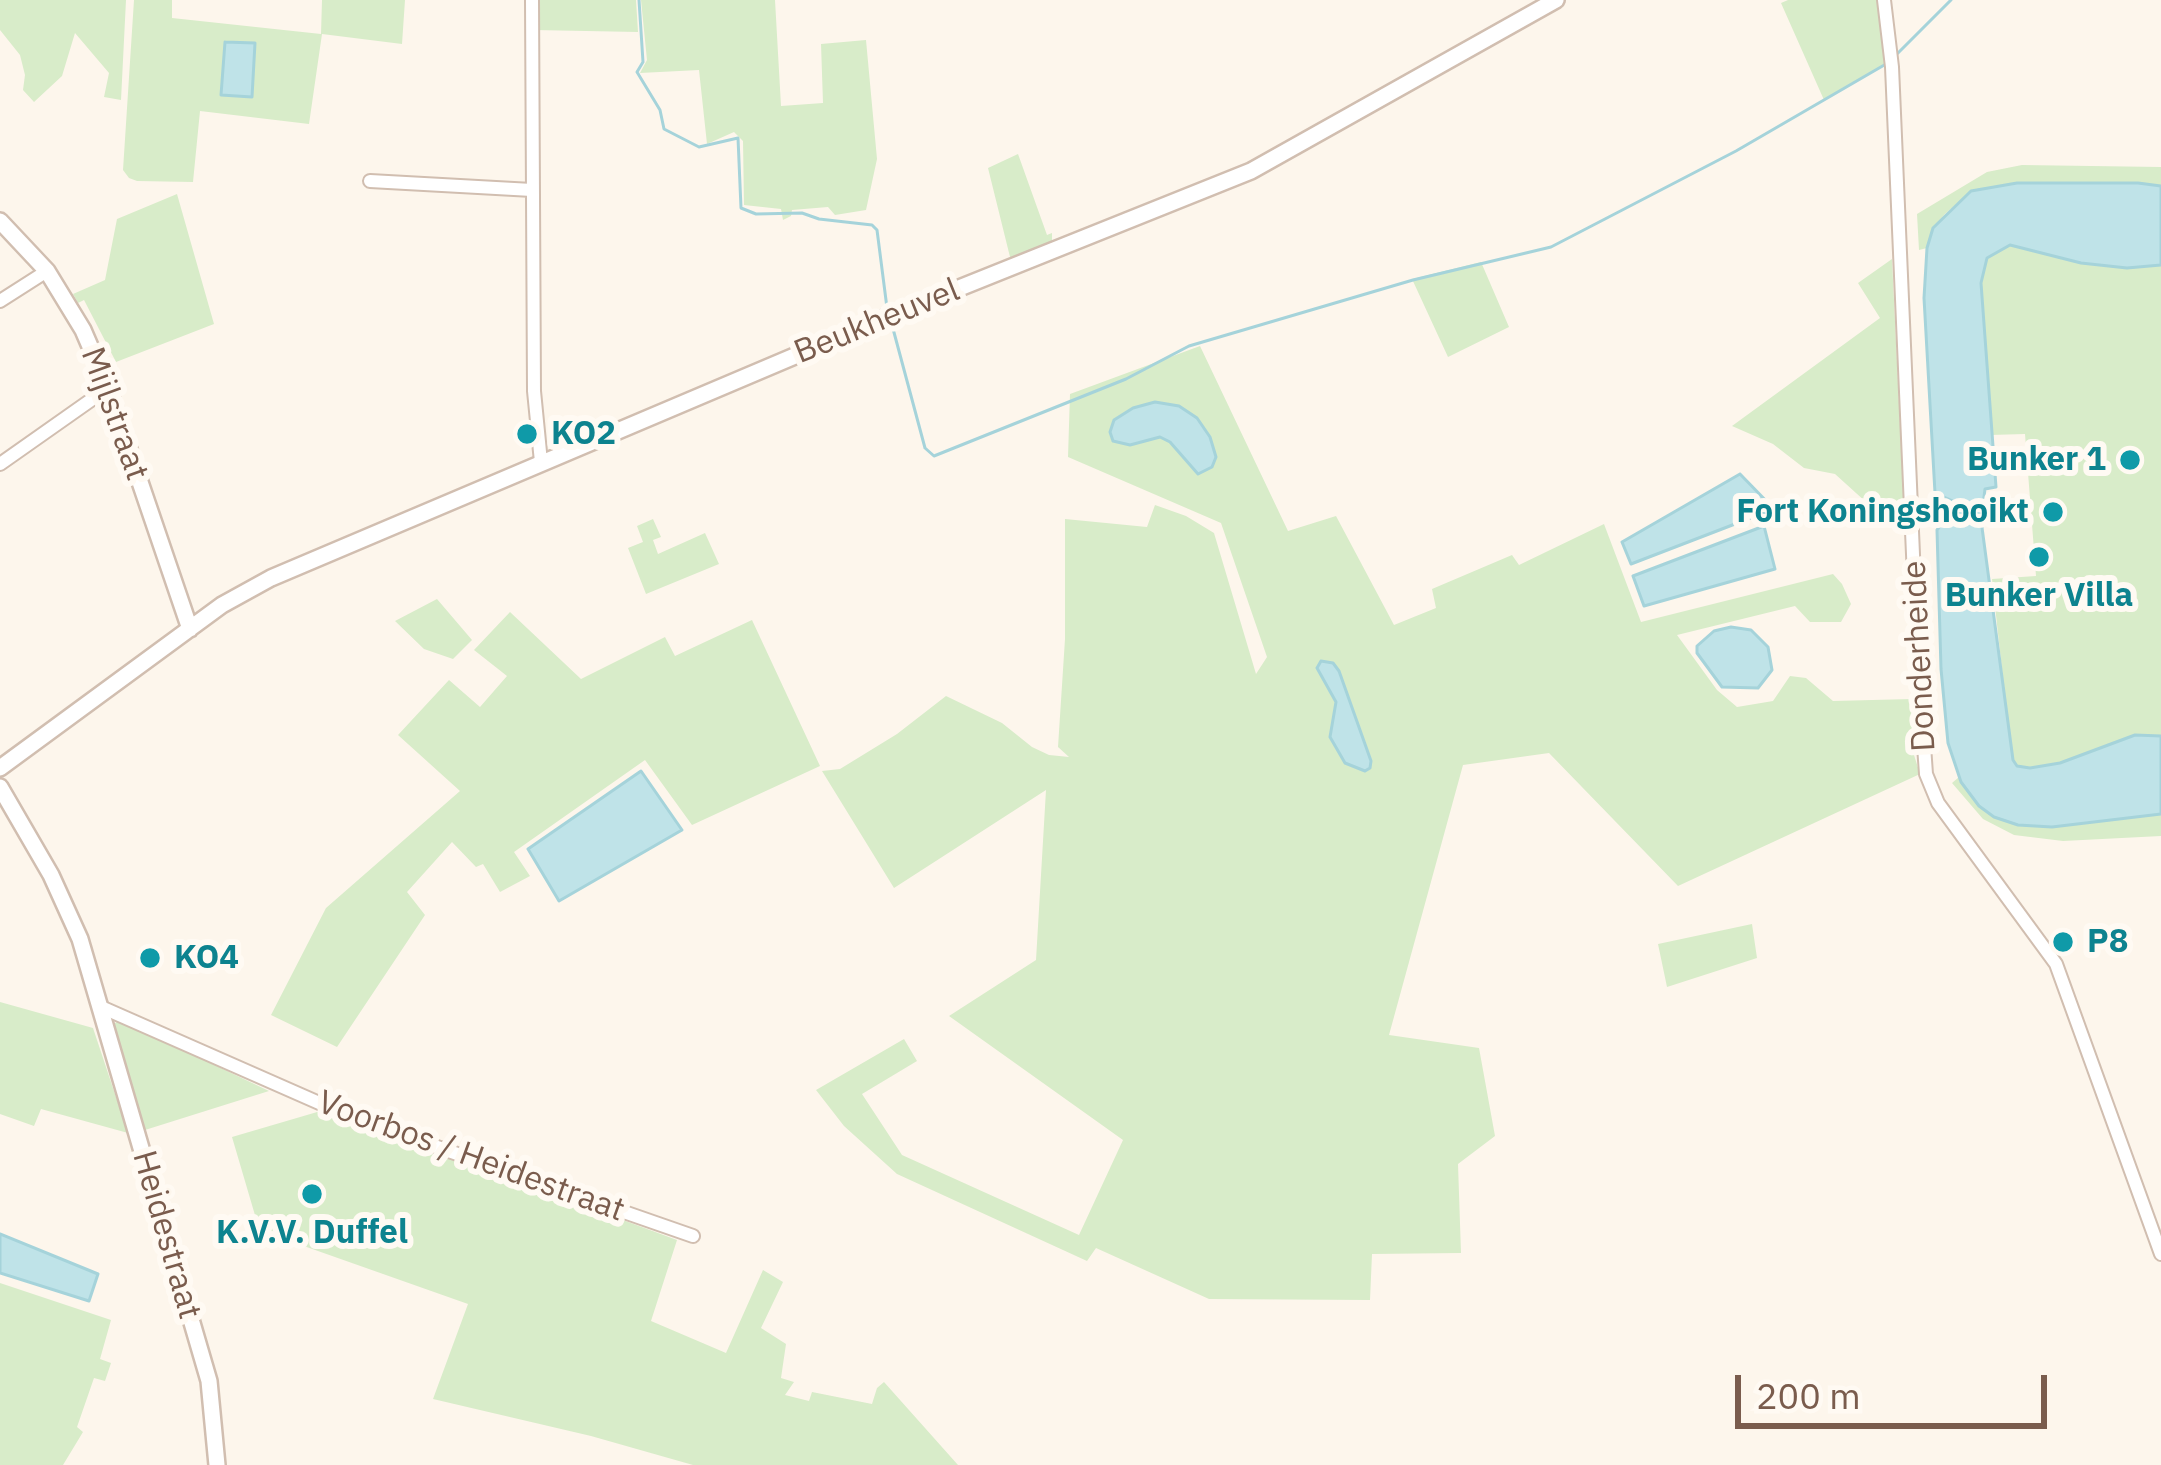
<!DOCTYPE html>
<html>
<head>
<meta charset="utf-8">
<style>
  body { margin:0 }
  #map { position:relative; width:2161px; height:1465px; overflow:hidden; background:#fdf6ec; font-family:"IBM Plex Sans",sans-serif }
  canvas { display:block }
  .scale { position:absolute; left:1735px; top:1375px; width:312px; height:54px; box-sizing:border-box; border:6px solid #7a5c4d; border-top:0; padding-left:15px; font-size:36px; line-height:42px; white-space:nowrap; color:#7a5c4d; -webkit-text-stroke:9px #fffaf3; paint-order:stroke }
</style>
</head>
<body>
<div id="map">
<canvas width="2161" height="1465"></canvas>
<div class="scale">200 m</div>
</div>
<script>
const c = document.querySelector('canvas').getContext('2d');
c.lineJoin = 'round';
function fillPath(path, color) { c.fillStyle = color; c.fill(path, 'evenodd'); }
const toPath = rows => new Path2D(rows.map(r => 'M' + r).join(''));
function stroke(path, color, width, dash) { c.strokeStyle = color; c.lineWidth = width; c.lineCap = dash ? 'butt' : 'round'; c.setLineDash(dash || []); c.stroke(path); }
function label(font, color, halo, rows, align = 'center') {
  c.font = font + ' "IBM Plex Sans",sans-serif'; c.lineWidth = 12; c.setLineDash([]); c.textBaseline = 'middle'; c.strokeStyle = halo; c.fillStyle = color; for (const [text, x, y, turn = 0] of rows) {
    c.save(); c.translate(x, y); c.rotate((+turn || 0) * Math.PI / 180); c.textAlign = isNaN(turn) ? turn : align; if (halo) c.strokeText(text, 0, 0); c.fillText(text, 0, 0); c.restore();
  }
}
fillPath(toPath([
  [0,0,126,0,121,100,104,97,109,73,75,33,62,76,34,102,23,90,25,75,20,55,0,30],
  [134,0,172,0,172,18,321,34,322,0,405,0,402,44,322,34,309,124,200,111,193,182,137,181,129,178,123,170],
  [535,0,636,0,638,32,534,30],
  [641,0,775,0,781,106,823,103,821,44,866,40,877,159,866,210,835,215,828,207,792,210,791,216,783,220,781,209,744,205,743,141,734,132,707,144,699,70,640,73,647,60],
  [1788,0,1877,0,1884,14,1888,63,1824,100,1781,3],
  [1018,154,1047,235,1052,233,1052,245,1011,261,988,168],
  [2022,165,2161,167,2161,186,2017,183,1971,191,1945,214,1933,228,1927,248,1919,250,1917,214,1987,172],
  [177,194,214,324,116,362,84,300,78,303,73,294,105,280,117,219],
  [2010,245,2081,263,2127,268,2161,265,2161,736,2135,735,2060,763,2030,768,2017,766,2012,760,1992,579,2036,576,2025,434,1990,435,1981,283,1987,257],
  [1892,259,1905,529,1898,531,1835,474,1804,468,1773,444,1732,426,1880,318,1858,283],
  [1481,262,1509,327,1448,357,1412,279],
  [1200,346,1288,531,1336,516,1394,625,1436,608,1432,589,1512,555,1519,565,1604,524,1641,622,1833,574,1842,584,1851,604,1841,622,1810,622,1795,606,1677,635,1717,690,1737,707,1773,701,1790,676,1806,678,1833,701,1912,699,1914,755,1920,774,1678,886,1549,753,1463,765,1389,1035,1479,1048,1495,1136,1458,1164,1461,1253,1372,1254,1370,1300,1209,1299,1096,1248,1087,1261,897,1174,844,1126,816,1090,904,1039,917,1061,862,1094,902,1155,1079,1235,1123,1140,949,1016,1036,960,1046,790,894,888,822,771,840,769,897,734,946,696,1002,723,1032,747,1049,755,1069,757,1058,747,1065,639,1065,519,1147,527,1155,505,1186,516,1214,533,1256,674,1267,657,1221,523,1068,457,1070,394],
  [653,519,661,537,653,540,658,554,705,533,719,564,646,594,628,548,643,542,637,526],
  [437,599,472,640,453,659,424,649,395,621],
  [510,612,581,679,665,637,675,656,752,620,820,766,692,825,645,760,514,852,530,876,500,892,483,864,476,867,452,842,407,892,425,915,337,1047,271,1015,326,908,460,791,398,735,449,680,480,707,507,676,474,650],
  [1959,777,1979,806,1994,817,2052,827,2161,814,2161,836,2063,841,2014,835,1983,819,1952,783],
  [1752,924,1757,958,1667,987,1658,944],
  [0,1002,93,1028,128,1133,41,1109,34,1126,0,1114],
  [120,1020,269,1091,145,1130,112,1025],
  [324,1110,677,1240,651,1321,726,1353,763,1270,783,1282,761,1328,786,1344,781,1378,794,1382,785,1395,809,1401,812,1392,872,1404,877,1388,884,1382,958,1465,693,1465,591,1436,433,1399,468,1304,267,1233,262,1239,232,1137],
  [0,1283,111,1320,100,1359,111,1363,105,1381,94,1378,77,1427,83,1432,63,1465,0,1465]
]), '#d8ecc9');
const water = toPath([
  [225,42,255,43,252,97,221,95,225,42],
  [2138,183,2161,186,2161,265,2127,268,2081,263,2010,245,1987,258,1981,283,1996,487,1985,489,1981,520,2013,760,2017,766,2030,768,2060,763,2135,735,2161,736,2161,814,2052,827,2018,825,1994,817,1979,806,1961,782,1948,743,1941,669,1937,530,1943,522,1957,516,1955,502,1935,493,1924,298,1927,248,1933,228,1971,191,2017,183,2138,183],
  [1155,402,1179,406,1197,418,1210,437,1216,457,1212,467,1198,474,1170,442,1160,437,1130,445,1113,441,1110,432,1114,420,1133,408,1155,402],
  [1740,474,1774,509,1631,564,1622,542,1740,474],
  [1764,526,1775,569,1644,606,1633,576,1764,526],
  [1731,627,1751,630,1768,647,1772,670,1758,688,1722,687,1697,653,1697,646,1714,631,1731,627],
  [1321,661,1333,663,1339,671,1371,761,1370,768,1365,771,1345,763,1330,737,1336,702,1317,668,1321,661],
  [641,771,682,830,559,901,528,849,641,771],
  [0,1234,98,1274,89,1301,0,1273,0,1234]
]);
fillPath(water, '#bfe3e8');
stroke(water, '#a5d3da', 3);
stroke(toPath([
  [639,0,643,62,637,72,660,110,664,129,699,147,738,138,741,208,756,214,802,213,819,219,872,225,877,230,887,308],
  [1893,58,1951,0],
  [892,325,925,448,934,456,1126,379,1189,346,1413,280,1551,247,1736,151,1886,64]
]), '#a5d3da', 3);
const minor = toPath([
  [532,0,534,391,541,462],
  [1884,0,1892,67,1917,647,1926,774,1938,803,2056,964,2161,1254],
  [370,181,532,190],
  [0,301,47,271],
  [0,464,108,388],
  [101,1007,351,1117,693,1236]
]);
const tertiary = toPath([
  [0,221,47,271,83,330,108,388,190,629],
  [0,768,222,605,271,578,882,319,1251,171,1556,0],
  [0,787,51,875,80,939,209,1381,217,1465]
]);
stroke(minor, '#d1beb0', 16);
stroke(tertiary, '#d1beb0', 20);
stroke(minor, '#fff', 12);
stroke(tertiary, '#fff', 15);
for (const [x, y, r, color] of [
  [527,434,12,"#0f9aa8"],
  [2130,460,12,"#0f9aa8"],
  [2053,512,12,"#0f9aa8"],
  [2039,557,12,"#0f9aa8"],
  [2063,942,12,"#0f9aa8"],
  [150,958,12,"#0f9aa8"],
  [312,1194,12,"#0f9aa8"]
]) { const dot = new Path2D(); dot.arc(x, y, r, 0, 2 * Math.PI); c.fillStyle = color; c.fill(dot); stroke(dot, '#fffaf3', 4.5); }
label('33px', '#7a5c4d', '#fffaf3', [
  ["Beukheuvel",877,322,-22],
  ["Mijlstraat",114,414,70],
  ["Donderheide",1920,656,-93],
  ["Voorbos / Heidestraat",471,1157,20],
  ["Heidestraat",166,1235,74]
]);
label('bold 33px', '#0d838f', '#fffaf3', [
  ["KO2",551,434],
  ["Bunker 1",2106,460,"right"],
  ["Fort Koningshooikt",2029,512,"right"],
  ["Bunker Villa",2039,596,"center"],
  ["P8",2087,942],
  ["KO4",174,958],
  ["K.V.V. Duffel",312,1233,"center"]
], 'left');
</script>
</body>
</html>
